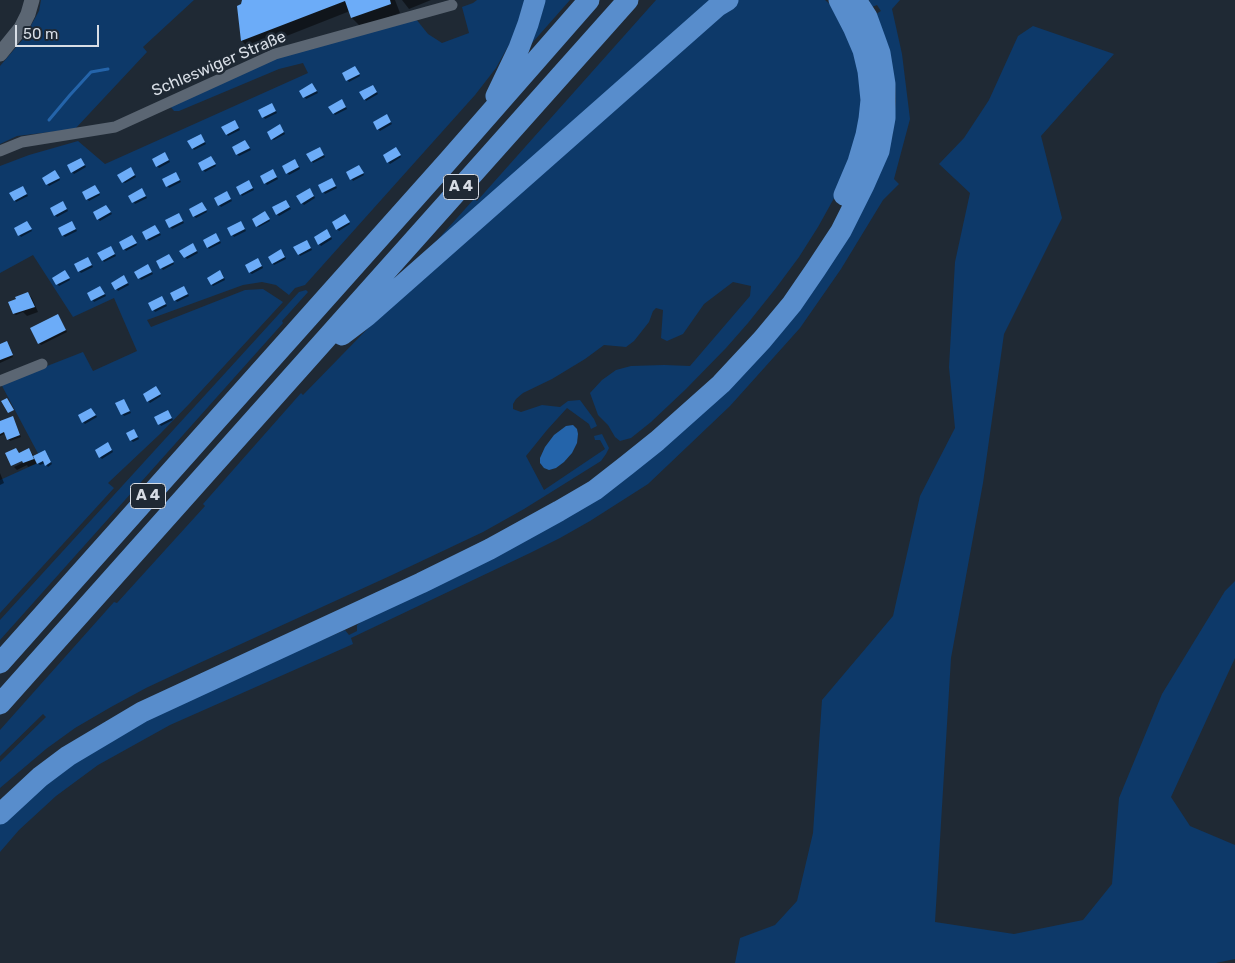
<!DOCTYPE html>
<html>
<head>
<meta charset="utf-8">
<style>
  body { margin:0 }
  #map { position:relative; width:1235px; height:963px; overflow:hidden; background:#1f2934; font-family:Rubik,sans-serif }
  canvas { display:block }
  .scale { position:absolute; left:15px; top:25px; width:84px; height:22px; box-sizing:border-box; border:2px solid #d7dde5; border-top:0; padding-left:6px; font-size:15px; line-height:18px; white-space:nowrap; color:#d7dde5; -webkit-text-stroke:4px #1f2934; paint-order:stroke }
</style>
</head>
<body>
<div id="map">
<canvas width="1235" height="963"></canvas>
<div class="scale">50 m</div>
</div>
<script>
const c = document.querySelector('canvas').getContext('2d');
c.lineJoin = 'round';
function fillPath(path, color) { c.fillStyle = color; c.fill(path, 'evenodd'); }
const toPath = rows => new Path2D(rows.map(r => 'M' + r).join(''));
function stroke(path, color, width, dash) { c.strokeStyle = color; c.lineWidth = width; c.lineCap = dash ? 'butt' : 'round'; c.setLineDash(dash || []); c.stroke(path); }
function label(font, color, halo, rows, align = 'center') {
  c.font = font + ' Rubik,sans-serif'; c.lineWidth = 5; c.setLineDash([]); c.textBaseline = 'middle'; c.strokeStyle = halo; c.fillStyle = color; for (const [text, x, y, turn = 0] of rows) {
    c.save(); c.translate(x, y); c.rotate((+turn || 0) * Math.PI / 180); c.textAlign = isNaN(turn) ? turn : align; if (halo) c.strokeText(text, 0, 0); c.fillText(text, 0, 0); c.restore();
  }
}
fillPath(toPath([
  [41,0,194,0,143,47,147,52,75,129,17,136,0,144,0,66,24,38,39,11],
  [477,0,525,0,513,38,506,50,496,68,475,95,305,285,295,288,289,295,276,285,262,282,243,285,147,320,151,327,245,290,263,289,283,302,190,403,160,434,108,483,114,488,0,613,0,480,42,461,1,384,83,352,93,371,137,351,114,298,73,317,33,255,0,273,0,166,29,155,78,141,105,164,308,73,303,63,279,69,179,111,174,111,170,106,273,59,416,19,428,34,442,43,469,33,462,7,473,3],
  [540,0,570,0,525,51],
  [656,0,720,0,415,265,474,199,477,201],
  [734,0,825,0,832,6,856,54,863,115,838,191,818,227,799,257,776,288,748,323,726,348,686,389,651,422,631,438,620,441,615,437,608,425,598,415,590,393,602,380,616,370,631,366,664,365,690,366,750,296,751,286,733,282,704,304,683,334,667,341,661,338,663,310,656,308,653,311,649,322,634,341,626,347,604,345,585,359,552,379,523,393,516,399,513,404,513,409,521,412,542,405,560,407,568,401,580,400,594,419,597,426,591,429,589,424,567,408,547,430,526,456,544,490,605,449,600,440,595,440,594,436,602,434,609,448,606,454,601,461,524,509,483,532,392,575,195,665,146,688,111,707,75,728,46,749,0,788,0,762,46,717,43,714,0,756,0,730,114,602,117,603,205,506,203,504,301,393,303,395,378,318],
  [869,0,900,0,892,9,902,54,910,119,894,179,899,184,883,200,841,269,800,328,730,406,648,484,590,521,560,538,530,553,351,638,353,644,170,725,98,765,56,796,19,830,0,852,0,824,50,779,146,716,345,630,349,635,357,631,357,625,371,614,491,556,723,389,892,138,896,101,895,81,876,14,881,11,877,5,872,7],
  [1033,26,1114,54,1041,136,1062,218,1004,334,983,483,951,658,935,922,1014,934,1083,920,1112,884,1119,798,1162,694,1225,591,1235,581,1235,658,1171,797,1190,826,1235,845,1235,959,1216,963,735,963,740,938,775,925,797,901,813,833,822,700,893,616,920,496,955,428,949,367,955,262,970,193,939,164,964,138,989,100,1018,36],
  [306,290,308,292,282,321,283,323,0,640,0,620,299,292]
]), '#0d3969');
fillPath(toPath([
  [573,425,577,429,578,434,577,443,572,453,564,462,556,468,549,470,544,468,540,463,540,458,545,447,554,435,566,426]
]), '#2464aa');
fillPath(toPath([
  [243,0,395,0,400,13,361,27,352,18,350,11,251,50,242,41,239,6,243,5],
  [402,0,431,0,409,9],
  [357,69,360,76,349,82,343,74],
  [314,86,318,93,306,99,301,91],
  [374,88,378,94,366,101,365,99],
  [343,102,347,109,335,115,330,107],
  [273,106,277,113,265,119,260,111],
  [388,118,392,124,380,131,378,129],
  [236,123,240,130,228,136,227,134],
  [282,128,285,134,274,140,272,139],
  [202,137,206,144,194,150,193,148],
  [245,141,251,150,239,156,237,154],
  [321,150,325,157,313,163,312,161],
  [398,151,401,157,390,164,388,162],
  [165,153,170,162,159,168,157,166],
  [213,159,216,166,205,172,199,164],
  [82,161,86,167,74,174,72,172],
  [297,162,300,169,289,175,283,167],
  [361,168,364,175,353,181,348,173],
  [132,170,136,177,125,183,123,182],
  [274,172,278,179,267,185,261,177],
  [57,173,60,180,49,186,43,178],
  [177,175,181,182,169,188,164,180],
  [333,181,337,188,325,194,320,186],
  [251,183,254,190,242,196,241,194],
  [97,188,100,195,89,201,87,199],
  [24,189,28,196,16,202,15,200],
  [143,191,147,198,135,204,130,196],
  [227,192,232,201,221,207,219,205],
  [312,192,315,198,304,205,302,203],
  [63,202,68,211,57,217,55,215],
  [287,203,291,209,279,216,277,214],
  [204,205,207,212,196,218,194,216],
  [108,208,112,214,100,221,98,219],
  [267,215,270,221,259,227,257,226],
  [180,216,184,223,172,229,167,221],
  [347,218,350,224,339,231,337,229],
  [29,224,32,231,21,237,15,229],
  [73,224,77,231,65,237,63,235],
  [242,224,246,231,234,237,229,229],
  [155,226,161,235,149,241,147,239],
  [329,233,332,239,321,246,319,244],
  [216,234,221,243,209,249,208,247],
  [134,238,137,245,126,251,120,243],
  [308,243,312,250,300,256,299,254],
  [194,246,198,253,187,259,181,251],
  [112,249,116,256,104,262,103,260],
  [283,252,286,259,274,265,269,257],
  [171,257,174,264,163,270,157,262],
  [89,260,93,267,81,273,79,271],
  [260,261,263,268,252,274,250,273],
  [149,267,153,274,141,280,136,272],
  [222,273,225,280,213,286,212,285],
  [67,274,70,280,59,286,53,278],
  [124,277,129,285,118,291,112,283],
  [102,289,106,296,94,302,89,294],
  [185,289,189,296,177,302,172,294],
  [28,293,32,298,38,312,27,316,23,312,16,315,14,314],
  [163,299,167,306,155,312,150,304],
  [58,315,67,332,41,345,39,343],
  [8,344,13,357,0,363,0,345],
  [158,390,161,396,150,403,148,401],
  [125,402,131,413,124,416,117,404],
  [93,411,97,417,85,424,83,422],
  [169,413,173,420,161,426,156,418],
  [14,419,21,437,10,441,6,433,0,436,0,423],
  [135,433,139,439,133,442,131,440],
  [110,446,113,452,102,459,100,457],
  [16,450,20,454,29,450,35,457,47,454,52,464,48,467,45,463,40,465,38,463,28,467,27,465,17,470,14,467,28,460,27,458,12,464,12,466,7,453],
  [0,473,4,483,0,485]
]), '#0007');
stroke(toPath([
  [49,120,70,95,91,72,108,69]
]), '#2464aa', 3);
fillPath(toPath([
  [242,0,390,0,391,4,351,18,345,1,241,41,237,6,241,4],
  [355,66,360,74,346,81,342,73],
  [312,83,317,91,303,98,299,91],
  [373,85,377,92,364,100,359,92],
  [342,99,346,107,333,114,328,107],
  [272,103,276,111,262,118,258,110],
  [387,114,391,122,377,130,373,122],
  [235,120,239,128,226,135,221,127],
  [280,124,284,132,271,140,267,132],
  [201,134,205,142,192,149,187,141],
  [245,140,250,148,236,155,232,147],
  [320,147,324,155,311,162,306,154],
  [396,147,401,155,387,163,383,155],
  [165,152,169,160,156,167,152,159],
  [211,156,216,164,202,171,198,163],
  [81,158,85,165,71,173,67,165],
  [295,159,299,167,286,174,282,166],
  [359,165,364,173,350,180,346,172],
  [131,167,135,175,122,183,117,175],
  [273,169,277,177,264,184,260,176],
  [55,170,60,178,46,185,42,178],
  [176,172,180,180,166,187,162,179],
  [332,178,336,186,322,193,318,185],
  [249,180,253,188,240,195,236,187],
  [95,185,100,193,86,200,82,192],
  [23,186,27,194,14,201,9,193],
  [142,188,146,196,132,203,128,196],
  [310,188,314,196,301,204,296,196],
  [227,191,231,199,218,206,214,198],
  [286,200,290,207,276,215,272,207],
  [63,201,67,209,54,216,50,208],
  [202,202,207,210,193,217,189,209],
  [106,205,111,212,97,220,93,212],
  [265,211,270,219,256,227,252,219],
  [179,213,183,221,169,228,165,220],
  [345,214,350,222,336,230,332,222],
  [27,221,32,229,18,236,14,228],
  [72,221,76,229,62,236,58,228],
  [241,221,245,229,231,236,227,228],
  [155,225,160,233,146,240,142,232],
  [327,229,331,237,318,245,314,237],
  [216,233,220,241,207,248,203,240],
  [132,235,137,243,123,250,119,242],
  [307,240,311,248,298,255,293,247],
  [193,243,197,251,184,258,179,251],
  [111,246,115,254,102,261,97,253],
  [281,249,285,257,272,264,268,257],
  [169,254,174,262,160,269,156,261],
  [88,257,92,265,78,272,74,264],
  [258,258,262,266,249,273,245,265],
  [148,264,152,272,138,279,134,272],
  [65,270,70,278,56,285,52,278],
  [220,270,224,278,211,285,207,278],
  [124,275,128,283,115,290,111,283],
  [100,286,105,294,91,301,87,293],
  [184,286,188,294,174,301,170,293],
  [28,292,35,307,13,314,8,302,16,299,15,297],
  [162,296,166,304,152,311,148,303],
  [58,314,66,330,38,344,30,328],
  [7,341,13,355,0,360,0,344],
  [156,386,161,394,147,402,143,394],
  [7,398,14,410,8,413,1,401],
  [124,399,130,411,121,415,115,403],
  [91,408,96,415,82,423,78,415],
  [168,410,172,418,158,425,154,417],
  [13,416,20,435,7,440,4,432,0,434,0,421],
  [134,429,138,437,130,441,126,433],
  [108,442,112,450,99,458,95,450],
  [16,448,19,453,29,448,34,459,23,463,22,461,11,466,5,453],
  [45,450,51,462,45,466,43,461,37,464,33,456]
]), '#6cacf8');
stroke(toPath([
  [0,151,22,142,115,127,275,54,452,5],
  [0,381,42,364]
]), '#5b6673', 11);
stroke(toPath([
  [0,54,21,28,28,14,32,0]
]), '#5b6673', 15);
stroke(toPath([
  [839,0,854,29,863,50,868,71,871,100,869,119,866,135,858,162,844,195],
  [496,96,519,48,528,24,535,0],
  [342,335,367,316,718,6,728,0],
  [0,663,448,161,589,0],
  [0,704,628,0],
  [0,814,40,777,68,756,142,712,421,583,490,549,559,511,595,490,627,465,657,441,721,384,762,340,792,304,816,269,841,231,864,185,879,151,885,118,885,84,880,53,875,39,867,17,856,0]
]), '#588dcc', 21);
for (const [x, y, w] of [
  [461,187,35],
  [148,496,35]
]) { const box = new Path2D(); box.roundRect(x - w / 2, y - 12.5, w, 25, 4); c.fillStyle = '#1f2934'; c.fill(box); stroke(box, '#d7dde5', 1); }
label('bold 15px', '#d7dde5', null, [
  ["A 4",461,187],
  ["A 4",148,496]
]);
label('16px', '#d7dde5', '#1f2934', [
  ["Schleswiger Straße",219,64,-23]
]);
</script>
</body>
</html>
